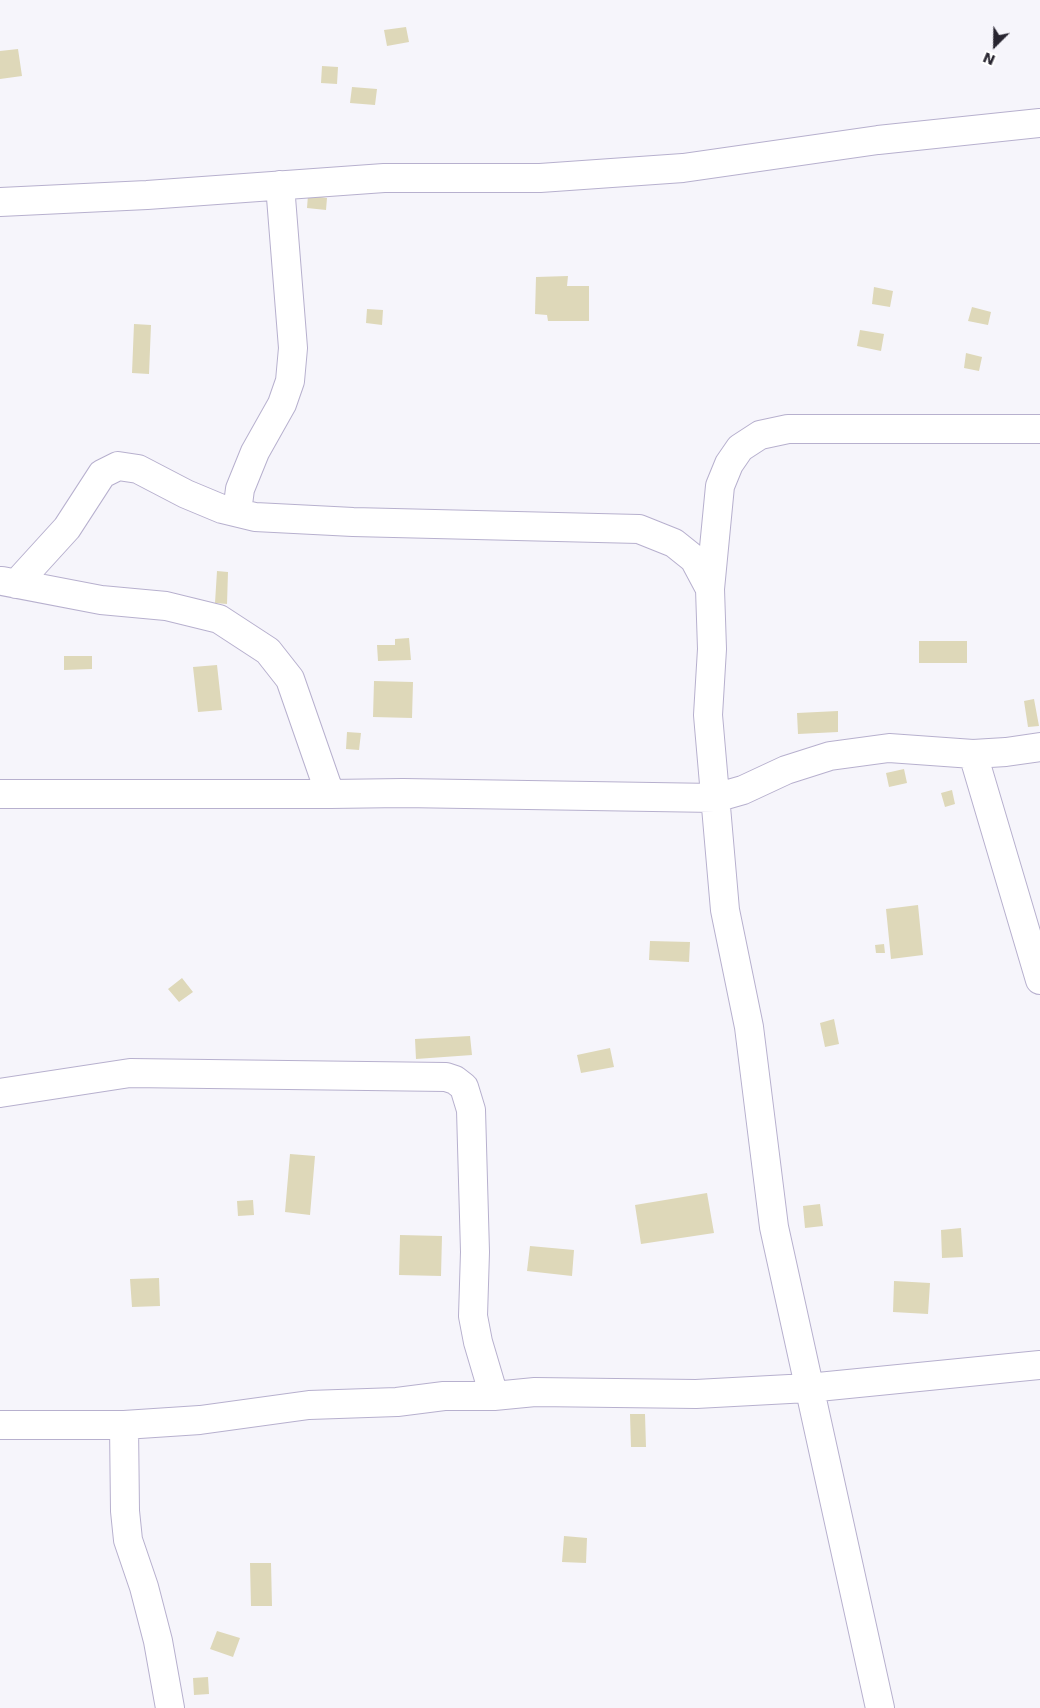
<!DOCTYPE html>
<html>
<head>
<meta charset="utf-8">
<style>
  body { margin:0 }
  #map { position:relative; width:1040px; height:1708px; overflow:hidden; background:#f6f5fb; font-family:"DejaVu Sans",sans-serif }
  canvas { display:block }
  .north { position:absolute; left:970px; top:20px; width:50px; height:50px; -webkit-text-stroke:4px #fff; paint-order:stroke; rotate:203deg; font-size:14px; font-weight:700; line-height:20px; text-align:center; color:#282530 }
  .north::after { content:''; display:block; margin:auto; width:18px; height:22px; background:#282530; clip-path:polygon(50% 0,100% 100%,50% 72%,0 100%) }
</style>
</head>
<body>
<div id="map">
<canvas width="1040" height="1708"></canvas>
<div class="north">N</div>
</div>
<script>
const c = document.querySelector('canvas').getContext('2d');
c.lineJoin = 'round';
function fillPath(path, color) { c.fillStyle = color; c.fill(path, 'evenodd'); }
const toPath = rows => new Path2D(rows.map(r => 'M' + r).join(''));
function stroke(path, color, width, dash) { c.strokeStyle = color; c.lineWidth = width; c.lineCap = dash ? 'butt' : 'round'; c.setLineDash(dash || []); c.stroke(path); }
fillPath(toPath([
  [406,27,409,42,387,46,384,30],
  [18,49,22,76,0,79,0,51],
  [322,66,338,67,337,84,321,83],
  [352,87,377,89,375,105,350,103],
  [308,195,327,198,326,210,307,208],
  [568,276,567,286,589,286,589,321,548,321,547,315,535,314,536,277],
  [874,287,893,291,890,307,872,304],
  [972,307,991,312,988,325,968,321],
  [367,309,383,310,382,325,366,323],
  [134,324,151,325,149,374,132,373],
  [860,330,884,334,881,351,857,346],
  [966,353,982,357,979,371,964,368],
  [217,571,228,572,227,604,215,603],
  [409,638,411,660,378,661,377,645,395,645,395,639],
  [919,641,967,641,967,663,919,663],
  [64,656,92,656,92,669,64,670],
  [217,665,222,710,198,712,193,667],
  [374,681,413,682,412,718,373,717],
  [1034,699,1039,726,1028,727,1024,701],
  [838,711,838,732,798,734,797,713],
  [347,732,361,733,359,750,346,749],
  [904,769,907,783,889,787,886,773],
  [952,790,955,804,945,807,941,793],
  [918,905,923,955,891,959,886,909],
  [650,941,690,942,689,962,649,960],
  [884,944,885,953,876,953,875,945],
  [182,978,193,992,179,1002,168,989],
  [834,1019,839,1044,825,1047,820,1023],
  [470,1036,472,1055,416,1059,415,1039],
  [610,1048,614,1067,581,1073,577,1055],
  [290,1154,315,1156,310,1215,285,1212],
  [707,1193,714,1233,641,1244,635,1205],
  [253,1200,254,1215,238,1216,237,1201],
  [820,1204,823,1226,805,1228,803,1206],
  [961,1228,963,1257,942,1258,941,1230],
  [400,1235,442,1236,441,1276,399,1275],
  [530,1246,574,1250,572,1276,527,1271],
  [159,1278,160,1306,132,1307,130,1279],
  [894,1281,930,1283,928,1314,893,1312],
  [630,1414,645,1414,646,1447,631,1447],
  [564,1536,587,1538,586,1563,562,1562],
  [250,1563,271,1563,272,1606,251,1606],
  [217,1631,240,1638,233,1657,210,1649],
  [208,1677,209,1694,194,1695,193,1678]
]), '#ded8b9');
const street = toPath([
  [0,202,147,195,384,178,540,178,683,168,878,140,1040,123],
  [237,512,240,489,255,452,282,404,290,381,293,348,280,185],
  [2,581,101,600,166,606,219,619,268,651,290,679,330,794,403,793,715,798,743,790,786,770,830,756,889,748,973,754,1006,752,1040,747],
  [16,584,67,528,102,474,118,466,138,469,186,494,222,509,255,517,353,522,639,529,674,543,694,559,710,589,712,649,708,715,725,910,749,1027,774,1227,880,1708],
  [710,589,720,486,729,464,740,448,760,435,788,429,1040,429],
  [973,754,1040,980],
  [0,794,330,794],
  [0,1093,130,1073,446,1077,455,1080,464,1087,471,1110,475,1252,473,1316,478,1342,494,1396],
  [0,1425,124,1425,200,1420,309,1405,397,1402,444,1396,494,1396,535,1392,696,1394,808,1388,1040,1365],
  [124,1425,125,1511,128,1540,144,1587,158,1641,170,1708]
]);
stroke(street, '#b7b0ce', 30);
stroke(street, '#fff', 28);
</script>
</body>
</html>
